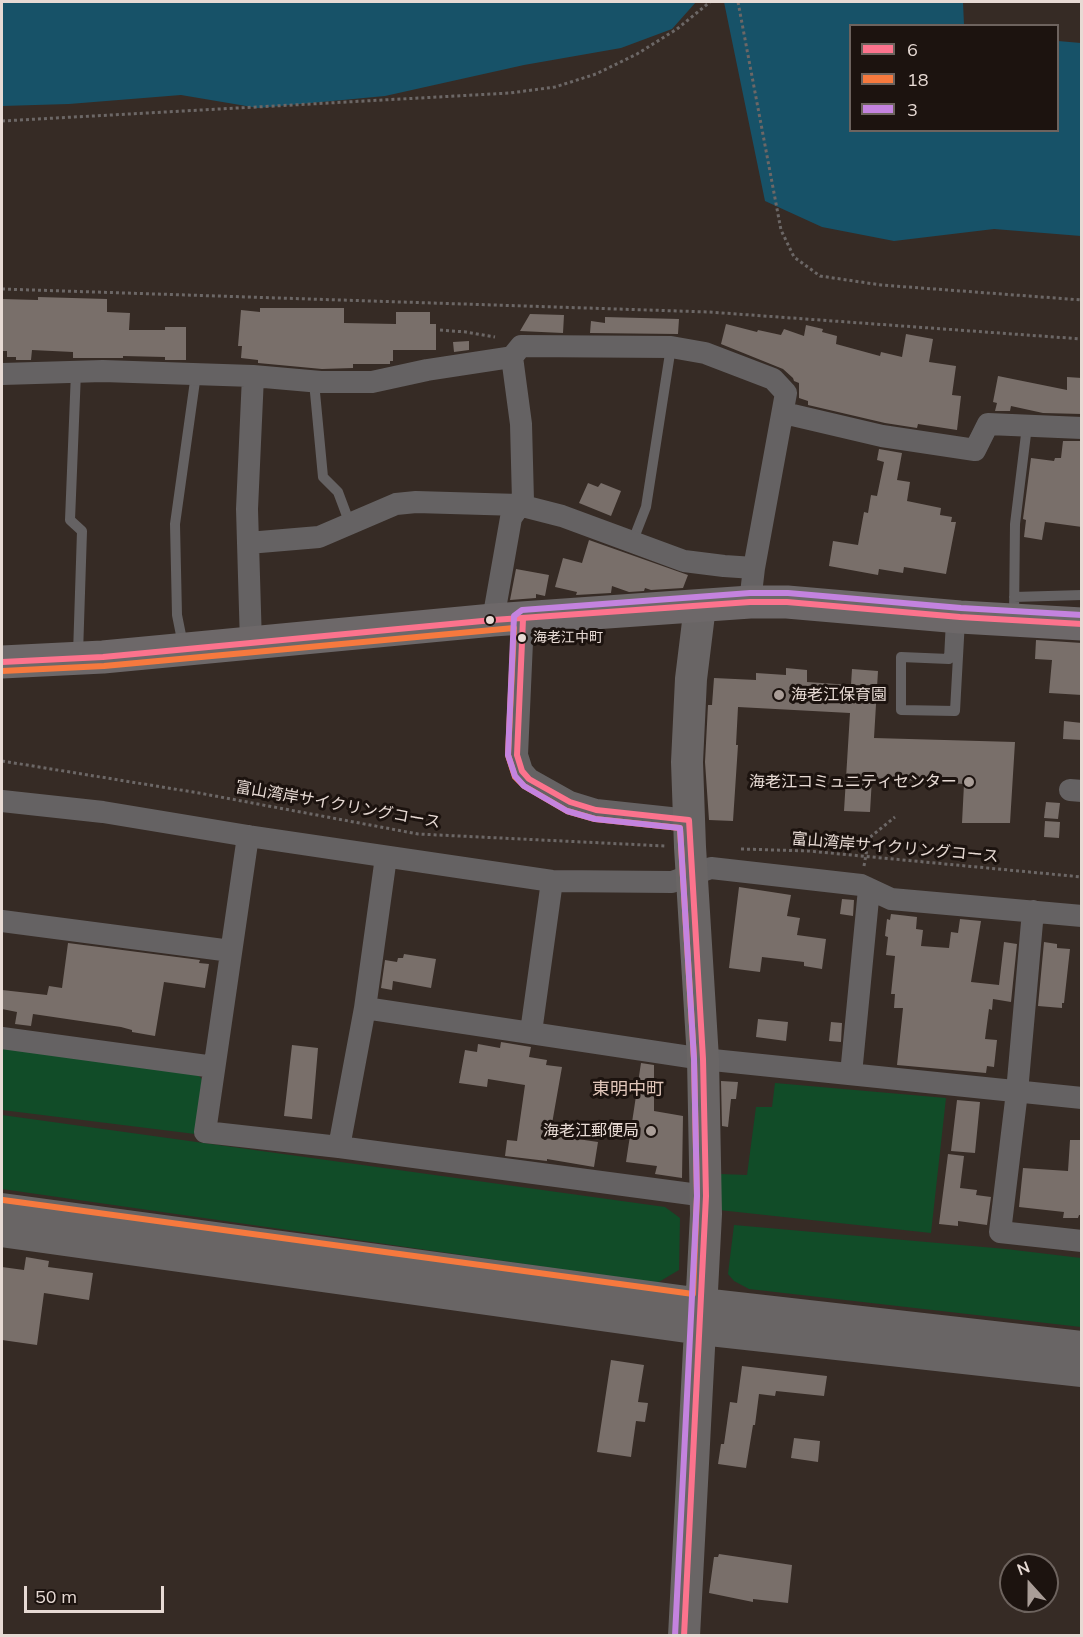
<!DOCTYPE html>
<html>
<head>
<meta charset="utf-8">
<style>
  body { margin:0 }
  #map { position:relative; width:1083px; height:1637px; overflow:hidden; background:#362b25; font-family:Mulish,sans-serif }
  canvas { display:block }
  .frame { position:absolute; inset:0; border:3px solid #e7dad4; pointer-events:none }
  .legend { position:absolute; left:849px; top:24px; width:210px; height:108px; box-sizing:border-box; background:#1c130f; border:2px solid #6d635e; margin:0; padding:8px 10px; list-style:none; font-size:18px; color:#e7dad4 }
  .legend li { display:flex; align-items:center; gap:12px; height:30px }
  .legend b { width:30px; border:2px solid #6d635e }
  .north { position:absolute; left:999px; top:1553px; width:60px; height:60px; box-sizing:border-box; background:#1c130f; border:2px solid #6d635e; border-radius:50%; rotate:339deg; font-size:16px; font-weight:700; line-height:24px; text-align:center; color:#e7dad4 }
  .north::after { content:''; display:block; margin:auto; width:21px; height:27px; background:#a99d97; clip-path:polygon(50% 0,100% 100%,50% 72%,0 100%) }
  .scale { position:absolute; left:24px; top:1586px; width:140px; height:27px; box-sizing:border-box; border:3px solid #e7dad4; border-top:0; padding-left:8px; font-size:18px; line-height:21px; white-space:nowrap; color:#e7dad4; -webkit-text-stroke:4px #1c130f; paint-order:stroke }
</style>
</head>
<body>
<div id="map">
<canvas width="1083" height="1637"></canvas>
<div class="frame"></div>
<ul class="legend">
<li><b style="height:8px;background:#fc738d"></b>6</li>
<li><b style="height:8px;background:#f6793e"></b>18</li>
<li><b style="height:8px;background:#c483df"></b>3</li>
</ul>
<div class="north">N</div>
<div class="scale">50 m</div>
</div>
<script>
const c = document.querySelector('canvas').getContext('2d');
c.lineJoin = 'round';
function fillPath(path, color) { c.fillStyle = color; c.fill(path, 'evenodd'); }
const toPath = rows => new Path2D(rows.map(r => 'M' + r).join(''));
function stroke(path, color, width, dash) { c.strokeStyle = color; c.lineWidth = width; c.lineCap = dash ? 'butt' : 'round'; c.setLineDash(dash || []); c.stroke(path); }
function label(font, color, halo, rows, align = 'center') {
  c.font = font + ' Mulish,"Noto Sans JP",sans-serif'; c.lineWidth = 6; c.setLineDash([]); c.textBaseline = 'middle'; c.strokeStyle = halo; c.fillStyle = color; for (const [text, x, y, turn = 0] of rows) {
    c.save(); c.translate(x, y); c.rotate((+turn || 0) * Math.PI / 180); c.textAlign = isNaN(turn) ? turn : align; if (halo) c.strokeText(text, 0, 0); c.fillText(text, 0, 0); c.restore();
  }
}
fillPath(toPath([
  [2,1044,196,1073,202,1079,195,1134,2,1110],
  [775,1083,946,1098,931,1233,719,1210,720,1174,747,1175,756,1107,772,1107],
  [2,1115,665,1207,680,1218,679,1270,657,1283,2,1189],
  [734,1225,1006,1249,1081,1258,1081,1327,749,1289,734,1281,728,1274]
]), '#114c28');
fillPath(toPath([
  [2,2,696,2,672,29,621,48,524,65,385,96,258,108,181,95,69,104,2,106],
  [724,2,1081,2,1081,236,994,229,894,241,822,227,765,201],
  [850,26,1058,26,1058,130,850,130]
]), '#175268');
fillPath(toPath([
  [963,2,1081,2,1081,43,1058,41,1058,26,964,25]
]), '#362b25');
fillPath(toPath([
  [38,297,107,299,107,312,130,313,129,330,165,330,165,327,186,327,186,360,165,360,165,357,123,356,123,358,73,358,73,352,32,350,31,360,16,360,16,357,7,357,7,351,2,351,2,299,38,300],
  [260,308,344,308,344,323,396,324,396,312,430,312,430,324,436,324,436,350,393,350,393,361,390,361,390,364,353,364,353,368,322,369,258,363,258,360,241,358,242,346,238,346,241,310,260,312],
  [530,314,564,315,563,333,520,331],
  [605,317,679,319,678,334,590,333,591,321,605,323],
  [726,324,757,332,758,330,781,335,784,329,804,336,806,325,823,329,822,332,837,336,836,344,880,356,881,352,902,357,906,334,933,339,929,362,956,366,952,395,961,396,957,430,918,424,917,428,885,423,808,405,808,401,799,398,799,383,794,381,793,378,783,369,721,344],
  [469,341,469,350,454,352,453,342],
  [998,376,1067,390,1067,377,1082,378,1082,414,1043,413,1011,406,1010,411,995,411,997,403,993,402],
  [1063,441,1082,441,1082,527,1045,522,1042,540,1024,537,1026,520,1023,519,1031,458,1054,461,1055,458,1061,458],
  [879,449,902,453,897,480,910,482,907,501,941,508,940,515,952,517,951,522,956,522,946,574,904,567,903,573,879,569,878,575,829,566,833,541,858,545,864,512,868,513,871,495,877,496,884,462,877,460],
  [588,483,598,487,601,483,621,491,611,516,579,503],
  [589,540,688,575,683,588,651,590,645,588,644,591,629,592,612,586,611,593,576,595,577,592,555,587,563,558,582,563],
  [516,569,549,575,545,596,536,594,536,598,510,600],
  [1036,640,1082,643,1082,695,1049,693,1052,660,1035,659],
  [786,668,807,670,807,682,851,685,852,669,878,671,874,738,1015,742,1010,823,962,823,964,784,872,778,870,812,844,811,850,713,738,707,736,745,738,745,733,821,709,820,705,762,708,705,712,705,714,678,756,680,756,673,786,675],
  [1064,721,1082,723,1082,740,1063,739],
  [1046,802,1060,803,1058,819,1044,818],
  [1045,821,1060,822,1059,838,1044,837],
  [739,887,791,895,787,916,800,918,797,935,826,939,822,969,804,966,804,962,762,957,760,972,729,968],
  [842,899,854,900,853,916,840,914],
  [891,914,917,917,916,929,923,930,921,946,949,948,951,932,958,933,960,919,981,921,971,982,999,985,1004,942,1017,944,1011,1002,993,999,992,1010,989,1009,985,1039,997,1040,994,1067,987,1066,986,1073,897,1065,903,1008,894,1008,895,994,891,994,895,956,886,955,888,937,885,936,887,919,890,920],
  [1044,942,1057,944,1057,948,1070,949,1064,1003,1062,1003,1062,1008,1038,1006],
  [68,943,200,960,199,963,209,964,205,988,164,982,155,1036,132,1032,132,1030,121,1027,33,1014,31,1026,15,1024,17,1012,2,1009,2,990,47,995,49,986,62,988],
  [404,954,436,959,431,988,393,981,392,990,381,988,385,960,397,962,398,958,403,958],
  [758,1019,788,1022,786,1041,756,1037],
  [831,1022,842,1023,841,1042,829,1041],
  [501,1042,531,1047,529,1057,547,1060,546,1065,562,1067,550,1135,598,1142,594,1167,547,1159,547,1161,505,1156,507,1140,517,1141,525,1085,488,1079,487,1087,459,1083,465,1050,477,1052,478,1044,500,1048],
  [292,1045,318,1048,312,1119,284,1116],
  [641,1063,654,1065,654,1111,683,1116,682,1178,655,1174,657,1166,626,1162],
  [721,1081,738,1082,736,1099,731,1099,728,1127,722,1126],
  [957,1100,980,1102,975,1153,951,1151],
  [1070,1140,1082,1140,1082,1215,1079,1215,1078,1218,1063,1218,1064,1212,1019,1207,1023,1168,1068,1171],
  [948,1154,964,1156,960,1188,977,1190,976,1195,991,1197,987,1225,958,1221,958,1226,939,1224],
  [26,1257,49,1261,48,1267,93,1273,89,1300,44,1293,37,1345,2,1340,2,1267,24,1270],
  [611,1360,644,1365,638,1402,648,1403,645,1422,636,1421,631,1457,597,1452],
  [742,1366,827,1376,824,1396,776,1391,775,1396,759,1394,755,1425,753,1425,746,1468,718,1464,721,1444,724,1444,730,1402,737,1403],
  [794,1438,820,1441,818,1462,791,1458],
  [719,1554,792,1565,788,1603,753,1599,753,1602,709,1593,714,1557,718,1557]
]), '#796f6a');
stroke(toPath([
  [738,2,781,230,794,257,820,276,881,285,1082,300],
  [2,121,510,93,555,87,596,74,637,54,677,29,710,2],
  [2,289,709,312,1082,339],
  [440,330,466,332,495,337],
  [2,761,199,793,418,834,665,846],
  [741,849,809,851,1082,877],
  [864,866,869,838,895,817]
]), '#6c6766', 3, [3, 3]);
stroke(toPath([
  [76,372,70,520,82,531,78,654],
  [314,382,323,477,338,492,350,524],
  [632,543,646,507,671,347],
  [1014,597,1082,595],
  [1014,617,1015,524,1027,426],
  [951,620,949,659,901,657,901,710,955,711,960,620],
  [183,645,177,615,175,524,196,374]
]), '#656263', 10);
stroke(toPath([
  [2,374,103,371,253,376,321,382,372,382,427,370,512,357,521,346,671,347,705,353,773,379,786,393,754,568,750,602],
  [784,413,882,436,975,450,988,424,1082,428],
  [248,543,319,537,396,504,416,502,519,505,562,516,684,561,724,566,754,568],
  [523,619,517,755,522,771,529,779,570,802,596,810,689,820],
  [493,620,511,518,523,501,521,424,512,357],
  [251,644,247,509,253,376],
  [1070,790,1082,791],
  [2,801,103,812,248,836,552,881,672,882,711,868,861,885,891,899,1082,916],
  [248,836,205,1132,339,1147,706,1196],
  [1033,911,1017,1092,1000,1232,1082,1241],
  [2,921,231,951],
  [365,1008,703,1059,1082,1098],
  [531,1032,552,881],
  [2,1038,214,1067],
  [851,1074,869,889],
  [339,1147,365,1008,386,857]
]), '#656263', 22);
stroke(toPath([
  [2,1209,702,1304,1082,1347],
  [2,1231,701,1329,1082,1371],
  [684,1636,706,1214,703,1059,690,847,687,762,691,679,700,606]
]), '#696565', 32);
stroke(toPath([
  [2,662,103,657,493,620,750,602,787,602,960,617,1082,624]
]), '#6d6869', 33);
stroke(toPath([
  [523,619,517,755,522,771,529,779,570,802,596,810,689,820,703,1059,706,1196,684,1636],
  [2,662,103,657,493,620,750,602,787,602,960,617,1082,624]
]), '#fc738d', 6);
stroke(toPath([
  [2,671,104,666,514,628,508,755,515,777,524,786,567,811,595,819,680,828,694,1059,697,1196,693,1294,3,1200]
]), '#f6793e', 6);
stroke(toPath([
  [675,1636,697,1196,694,1059,680,828,595,819,567,811,524,786,515,776,508,755,514,616,522,610,750,593,788,593,961,608,1082,615]
]), '#c483df', 6);
for (const [x, y, r, color] of [
  [490,620,5,"#e7dad4"],
  [522,638,5,"#e7dad4"],
  [779,695,6,"#a99d97"],
  [969,782,6,"#a99d97"],
  [651,1131,6,"#a99d97"]
]) { const dot = new Path2D(); dot.arc(x, y, r, 0, 2 * Math.PI); c.fillStyle = color; c.fill(dot); stroke(dot, '#1c130f', 2); }
label('14px', '#e7dad4', '#1c130f', [
  ["海老江中町",533,638]
], 'left');
label('16px', '#e7dad4', '#1c130f', [
  ["海老江保育園",791,695,"left"],
  ["海老江コミュニティセンター",957,782],
  ["海老江郵便局",639,1131]
], 'right');
label('16px', '#e7dad4', '#1c130f', [
  ["富山湾岸サイクリングコース",338,805,10],
  ["富山湾岸サイクリングコース",895,848,5]
]);
label('18px', '#e0c6ba', '#1c130f', [
  ["東明中町",628,1090]
]);
</script>
</body>
</html>
